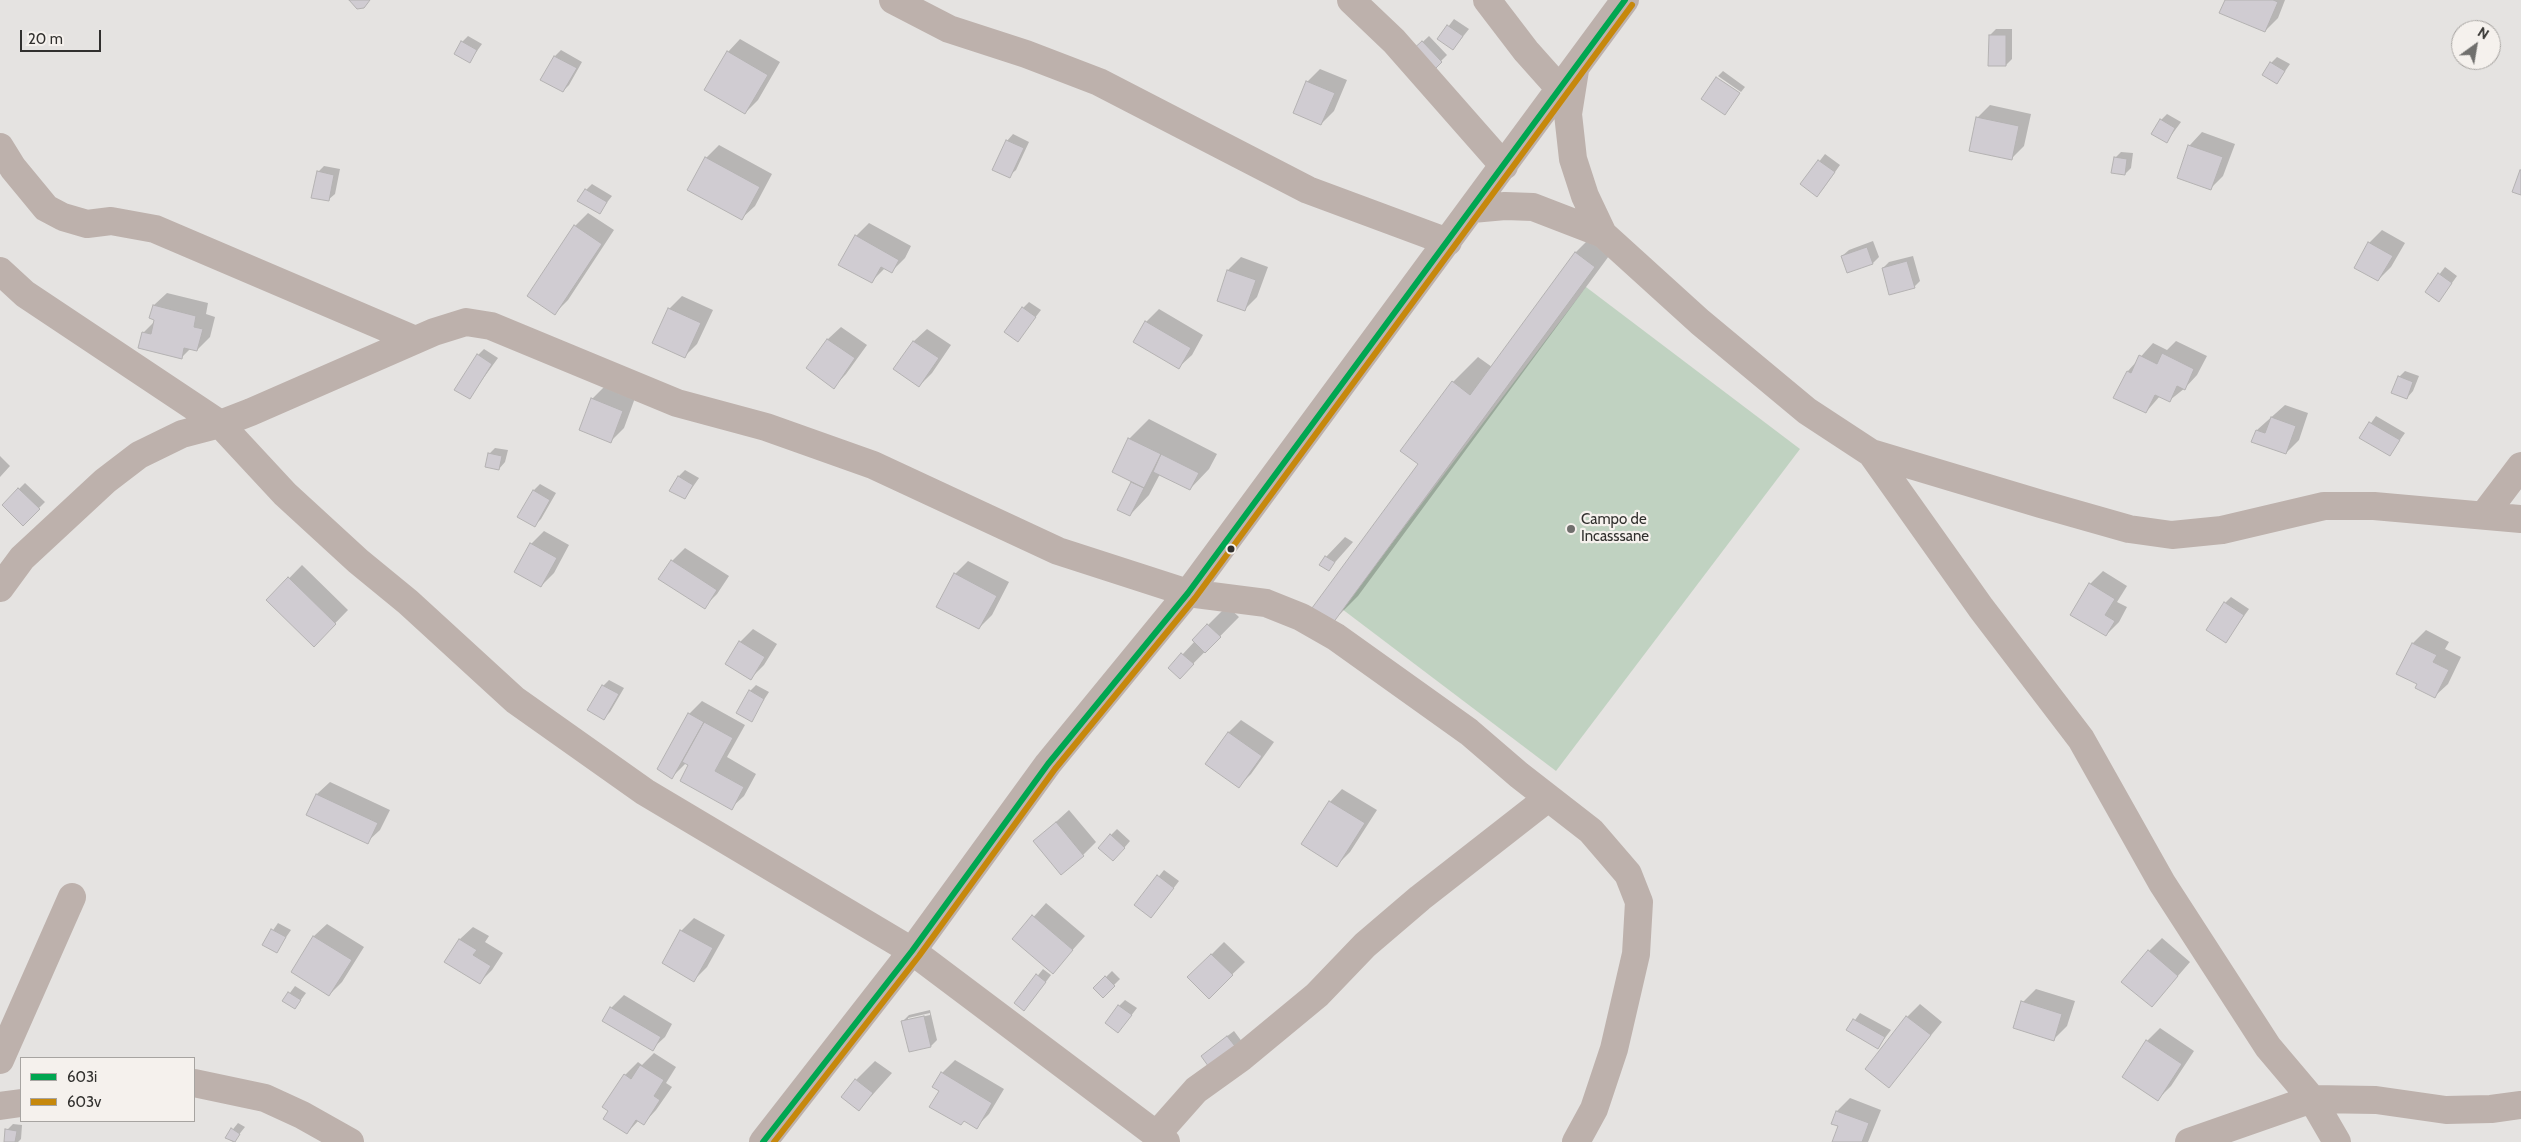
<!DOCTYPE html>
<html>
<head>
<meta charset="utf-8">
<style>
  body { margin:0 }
  #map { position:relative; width:2521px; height:1142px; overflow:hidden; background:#e5e3e1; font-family:Cabin,sans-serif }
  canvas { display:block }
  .legend { position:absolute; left:20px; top:1057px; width:175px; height:65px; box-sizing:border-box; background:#f5f1ed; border:1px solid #a7a4a1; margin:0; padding:6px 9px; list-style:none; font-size:15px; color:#31302e }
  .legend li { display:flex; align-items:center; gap:10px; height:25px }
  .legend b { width:25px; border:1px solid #a7a4a1 }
  .north { position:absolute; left:2451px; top:20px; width:50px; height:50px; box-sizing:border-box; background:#f5f1ed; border:1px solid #a7a4a1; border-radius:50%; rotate:32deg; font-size:14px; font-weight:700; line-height:20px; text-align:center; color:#31302e }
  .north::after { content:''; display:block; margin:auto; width:18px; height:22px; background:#706f6d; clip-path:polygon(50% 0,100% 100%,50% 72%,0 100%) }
  .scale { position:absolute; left:20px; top:30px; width:81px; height:22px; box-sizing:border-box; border:2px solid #31302e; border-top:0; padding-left:6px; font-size:15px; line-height:18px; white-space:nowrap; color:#31302e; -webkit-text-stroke:4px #f5f1ed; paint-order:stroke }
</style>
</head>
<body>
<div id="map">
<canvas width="2521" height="1142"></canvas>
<ul class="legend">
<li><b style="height:6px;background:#00a651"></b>603i</li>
<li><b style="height:6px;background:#c6880c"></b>603v</li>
</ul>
<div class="north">N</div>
<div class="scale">20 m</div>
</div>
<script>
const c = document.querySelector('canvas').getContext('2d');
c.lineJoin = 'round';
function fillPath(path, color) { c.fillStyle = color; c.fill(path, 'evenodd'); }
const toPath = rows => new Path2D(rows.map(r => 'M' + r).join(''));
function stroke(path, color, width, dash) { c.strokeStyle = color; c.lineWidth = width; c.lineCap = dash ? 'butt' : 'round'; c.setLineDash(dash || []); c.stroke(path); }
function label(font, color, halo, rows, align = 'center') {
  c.font = font + ' Cabin,sans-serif'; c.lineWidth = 4.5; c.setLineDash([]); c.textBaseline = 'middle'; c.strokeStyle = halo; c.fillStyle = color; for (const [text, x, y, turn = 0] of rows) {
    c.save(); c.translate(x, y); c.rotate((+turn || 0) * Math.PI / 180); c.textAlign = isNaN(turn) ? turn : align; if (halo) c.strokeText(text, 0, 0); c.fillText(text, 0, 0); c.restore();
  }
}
fillPath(toPath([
  [1586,287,1800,449,1556,771,1342,609]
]), '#c0d2c1');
fillPath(toPath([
  [2226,0,2285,0,2278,18,2265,31],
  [1454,19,1469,29,1453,49,1439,39],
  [1996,29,2012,29,2012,59,2006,65,1990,35],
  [468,36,482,44,469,62,462,42],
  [1429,36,1447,55,1430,72,1412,52],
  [740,39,780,62,758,100,745,113,728,52],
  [561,50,582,62,569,85,563,91,555,56],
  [2277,57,2290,64,2277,83,2271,63],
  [1320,69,1347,80,1334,111,1321,124,1307,82],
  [1723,71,1745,87,1741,92,1718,76],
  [1990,105,2031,114,2024,146,2011,159,1977,118],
  [2167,114,2181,122,2167,141,2161,120],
  [2202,132,2235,144,2223,176,2210,189,2178,177,2190,145],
  [1013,134,1029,142,1016,170,1009,176,1007,141],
  [719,145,772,174,755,206,742,218,706,158],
  [2121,152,2133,153,2131,168,2125,174,2115,158],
  [1825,154,1840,165,1823,189,1802,184],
  [324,166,340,169,335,194,328,200,318,172],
  [592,184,612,196,599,213,586,190],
  [588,213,614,230,568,300,555,313,575,226],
  [869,223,911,246,905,258,892,271,885,268,871,282,856,236],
  [1601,227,1620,241,1358,596,1332,622,1420,464,1453,382,1478,357,1492,367,1576,252],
  [2382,230,2405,243,2391,267,2378,280,2369,243],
  [1873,241,1879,257,1873,263,1848,271,1842,256,1849,250],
  [1913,256,1920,281,1914,287,1883,268,1889,262],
  [1241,257,1268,267,1257,297,1244,310,1218,300,1228,270],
  [2445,267,2457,276,2439,301,2426,292],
  [167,293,208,303,206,314,215,317,210,337,197,350,191,348,181,358,143,333,155,321,154,305],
  [682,296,713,310,697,344,684,357,669,309],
  [1029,302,1041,310,1018,340,1023,308],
  [1159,309,1203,335,1192,355,1179,367,1146,322],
  [841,327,867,345,846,374,834,387,807,368,828,339],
  [927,329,951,345,932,373,919,386,895,369,914,341],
  [2176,341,2207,356,2197,375,2185,388,2170,400,2160,396,2146,412,2115,398,2128,371,2153,343,2167,350],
  [484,349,498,358,469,398,478,355],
  [2405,371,2419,376,2413,391,2407,398,2399,377],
  [605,386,635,398,624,428,611,441,592,399],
  [2285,405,2308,413,2299,440,2286,453,2257,430],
  [2376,416,2405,433,2390,454,2361,437],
  [1149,419,1217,454,1209,469,1190,489,1160,474,1149,495,1130,515,1119,509,1133,481,1129,439],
  [495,448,508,450,505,462,499,469,489,454],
  [0,456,10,466,0,477],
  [685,470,699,478,685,498,679,476],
  [25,483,45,502,23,524,3,505],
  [540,484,556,493,541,519,535,525,519,517,534,490],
  [544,531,569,545,554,573,541,586,531,544],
  [1345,537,1353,542,1329,569,1326,557],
  [685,548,729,576,717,594,704,607,672,561],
  [968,561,1009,582,992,615,979,628,955,574],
  [302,565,348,610,314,645,268,600],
  [2103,571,2127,586,2117,602,2127,607,2119,622,2106,635,2090,584],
  [2231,597,2249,609,2226,641,2225,603],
  [1227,606,1239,617,1180,677,1170,668,1195,641,1193,640],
  [753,629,777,644,764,665,751,678,740,642],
  [2426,630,2449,642,2445,649,2461,657,2448,684,2435,696,2419,684,2398,673,2413,643],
  [609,680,624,688,610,712,604,718,603,686],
  [756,685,769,692,751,720,750,691],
  [702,701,745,725,727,757,756,774,744,796,731,808,686,763,672,777,689,714],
  [1241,720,1274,742,1251,774,1238,787,1228,733],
  [330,782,390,810,380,830,367,842,308,814,317,794],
  [1342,789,1377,810,1350,852,1337,865,1330,802],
  [1069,810,1096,842,1083,855,1035,841],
  [1117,829,1130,841,1119,854,1111,835],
  [1164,870,1179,881,1157,910,1136,905],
  [1046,903,1085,936,1053,972,1014,939],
  [694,918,725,935,707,967,694,980,681,931],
  [278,923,291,930,276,952,263,945],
  [327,924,364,947,342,982,329,995,292,972,314,936],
  [473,927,489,936,485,942,503,953,492,970,479,983,446,962,460,939],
  [2162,938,2190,962,2152,1006,2149,951],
  [1224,942,1245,962,1209,997,1189,977],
  [1043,969,1051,975,1030,1003,1016,1003],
  [1112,971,1120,979,1103,996,1095,988],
  [295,986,306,993,295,1008,284,1001],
  [2036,989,2075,1001,2067,1026,2054,1039,2023,1002],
  [624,995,672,1024,665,1037,652,1049,611,1008],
  [1125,1000,1137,1008,1124,1025,1119,1006],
  [1920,1004,1942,1022,1889,1086,1907,1017],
  [930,1010,937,1040,931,1046,903,1021,909,1015],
  [930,1013,930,1015,908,1020,908,1018],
  [1860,1013,1891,1030,1878,1047,1848,1030],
  [2160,1028,2194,1051,2171,1086,2158,1099,2147,1041],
  [1234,1031,1243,1043,1212,1068,1209,1050],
  [654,1053,676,1067,666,1083,672,1087,656,1110,644,1123,639,1120,627,1133,609,1110,625,1075,638,1062,642,1065],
  [955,1060,1004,1089,989,1114,976,1127,940,1090,942,1073],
  [875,1061,892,1073,859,1110,856,1080],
  [1850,1098,1881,1110,1868,1142,1833,1142,1839,1125,1833,1123,1837,1111],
  [238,1123,245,1127,233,1142,226,1138],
  [13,1124,22,1125,21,1139,18,1142,5,1142,7,1130]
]), '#0003');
const building = toPath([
  [349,0,370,0,364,8,357,9,349,0],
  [2225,0,2273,0,2278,2,2265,32,2219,13,2225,0],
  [1447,25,1463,36,1453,50,1437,39,1447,25],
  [1989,35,2006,35,2006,66,1988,66,1989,35],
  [461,41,477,50,470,63,454,54,461,41],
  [1422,41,1442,62,1430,74,1410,52,1422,41],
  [727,51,768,75,745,114,704,90,727,51],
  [554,56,577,68,563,92,540,80,554,56],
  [2270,62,2285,71,2277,84,2262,75,2270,62],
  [1716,77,1740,93,1725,115,1701,99,1716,77],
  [1306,81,1335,93,1321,125,1293,113,1306,81],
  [1976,117,2019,126,2012,160,1969,151,1976,117],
  [2160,119,2175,128,2167,143,2151,134,2160,119],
  [1006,140,1024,148,1010,178,992,170,1006,140],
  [2188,145,2223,157,2211,190,2177,178,2188,145],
  [705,157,760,187,742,220,687,190,705,157],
  [2114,157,2127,159,2125,175,2111,173,2114,157],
  [1818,160,1835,172,1817,197,1800,184,1818,160],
  [2520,170,2521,170,2521,195,2512,192,2520,170],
  [317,171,334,175,329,201,311,198,317,171],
  [585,189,607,202,600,214,577,201,585,189],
  [574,225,602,244,555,315,527,296,574,225],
  [855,235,899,260,892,273,881,267,872,283,838,265,855,235],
  [2368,242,2393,256,2378,281,2354,268,2368,242],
  [1867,247,1873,264,1847,273,1841,256,1867,247],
  [1575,252,1595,267,1333,623,1312,608,1418,464,1400,451,1452,381,1470,395,1575,252],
  [1907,261,1915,288,1889,295,1882,268,1907,261],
  [1227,270,1256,280,1245,311,1217,301,1227,270],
  [2438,273,2452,283,2439,302,2425,292,2438,273],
  [153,305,196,316,194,327,203,329,197,351,184,348,182,359,138,348,142,332,151,334,154,320,149,318,153,305],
  [1022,307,1036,317,1018,342,1004,332,1022,307],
  [668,308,701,323,685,358,652,343,668,308],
  [1145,321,1191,348,1179,369,1133,342,1145,321],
  [827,339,855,358,834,389,806,368,827,339],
  [913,341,939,358,919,387,893,369,913,341],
  [2162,353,2194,369,2185,390,2177,386,2170,402,2155,395,2146,413,2113,398,2127,371,2131,373,2139,355,2157,364,2162,353],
  [477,354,492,364,470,399,454,390,477,354],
  [2398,376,2413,382,2407,399,2391,393,2398,376],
  [591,398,623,411,611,443,579,430,591,398],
  [2271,417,2296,426,2286,454,2251,442,2256,430,2265,433,2271,417],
  [2369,422,2400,440,2390,456,2359,438,2369,422],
  [1128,438,1161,454,1144,488,1112,472,1128,438],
  [488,453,502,456,499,470,485,467,488,453],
  [1161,454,1199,473,1190,490,1153,472,1161,454],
  [678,476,693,485,685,499,669,491,678,476],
  [1131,482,1144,488,1130,516,1117,510,1131,482],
  [18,488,40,509,23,526,2,505,18,488],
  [533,490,550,500,535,527,517,517,533,490],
  [530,543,557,558,541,587,514,572,530,543],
  [1325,556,1335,562,1329,571,1319,565,1325,556],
  [671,560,717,590,705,609,658,579,671,560],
  [954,573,997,596,979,629,936,607,954,573],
  [288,577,336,624,314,647,266,600,288,577],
  [2089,583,2115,599,2105,615,2115,621,2106,636,2070,615,2089,583],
  [2224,602,2244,615,2226,643,2206,630,2224,602],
  [1207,624,1221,637,1205,653,1192,640,1207,624],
  [739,641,765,657,751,680,725,664,739,641],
  [2412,643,2437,655,2433,662,2449,670,2435,698,2415,688,2417,684,2396,674,2412,643],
  [1181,653,1194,664,1180,679,1168,668,1181,653],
  [602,685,619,694,604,720,587,710,602,685],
  [749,690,764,699,752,722,736,713,749,690],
  [688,713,704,722,672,779,657,769,688,713],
  [704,722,733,738,715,771,744,787,732,810,680,781,688,765,682,762,704,722],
  [1228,732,1262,756,1239,788,1205,764,1228,732],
  [316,794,378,823,368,844,306,815,316,794],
  [1329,801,1365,823,1337,867,1301,844,1329,801],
  [1056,822,1084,856,1061,875,1033,841,1056,822],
  [1110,834,1125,848,1113,861,1098,848,1110,834],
  [1157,875,1174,888,1151,918,1134,905,1157,875],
  [1032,915,1073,950,1053,974,1012,939,1032,915],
  [271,929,286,937,277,953,262,945,271,929],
  [680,930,713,948,694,982,662,963,680,930],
  [313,936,352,960,329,996,291,972,313,936],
  [459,939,477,950,473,955,491,966,480,984,444,962,459,939],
  [2148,950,2178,976,2152,1007,2121,982,2148,950],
  [1211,954,1233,975,1209,999,1187,977,1211,954],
  [1036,974,1046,982,1024,1011,1014,1003,1036,974],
  [1105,976,1115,986,1103,998,1093,988,1105,976],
  [288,992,301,1000,295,1009,282,1001,288,992],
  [2021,1001,2062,1014,2054,1041,2013,1028,2021,1001],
  [1118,1005,1132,1015,1118,1033,1105,1023,1118,1005],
  [610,1007,661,1037,653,1051,602,1021,610,1007],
  [924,1016,931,1047,909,1052,901,1021,924,1016],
  [1906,1016,1931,1035,1889,1088,1865,1069,1906,1016],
  [1853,1019,1885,1037,1878,1049,1846,1030,1853,1019],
  [1227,1036,1238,1050,1211,1070,1201,1056,1227,1036],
  [2146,1040,2182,1064,2158,1101,2122,1077,2146,1040],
  [640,1065,664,1080,654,1096,660,1100,644,1125,636,1120,627,1134,603,1119,608,1111,602,1107,624,1074,631,1079,640,1065],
  [941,1072,992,1103,977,1129,964,1121,961,1125,929,1107,939,1091,932,1087,941,1072],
  [855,1079,873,1093,859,1111,841,1097,855,1079],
  [1836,1111,1869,1123,1862,1142,1832,1142,1838,1126,1831,1124,1836,1111],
  [231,1128,240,1134,235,1142,225,1138,231,1128],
  [5,1129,17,1131,15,1142,4,1142,5,1129]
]);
fillPath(building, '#d0ccd2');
stroke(building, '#b4b2b2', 1);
stroke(toPath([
  [893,0,949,29,1026,54,1099,82,1308,190,1448,242],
  [1351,0,1394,41,1504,166],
  [1487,0,1526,51,1559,88],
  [1575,70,1568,114,1573,159,1585,196,1603,234],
  [0,147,13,168,46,208,63,217,87,224,111,221,155,229,415,340],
  [1472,209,1505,206,1533,207,1603,234,1700,322,1807,411,1871,453,2041,504,2129,529,2172,535,2222,530,2324,506,2374,506,2521,519],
  [0,271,25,294,220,424,285,494,358,561,408,602,515,700,645,792,912,951,1166,1142],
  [1871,453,1981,608,2081,739,2162,883,2268,1047,2312,1099,2337,1142],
  [2484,515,2521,466],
  [0,588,22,558,105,481,139,455,182,434,220,424,251,412,434,332,466,322,491,326,677,403,766,427,873,465,1058,551,1188,593,1266,603,1301,617,1336,637,1469,732,1519,775,1591,831,1628,874,1639,902,1636,954,1614,1049,1594,1109,1576,1142],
  [0,1060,72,897],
  [194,1083,265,1098,302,1115,350,1142],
  [0,1106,21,1103],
  [1157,1134,1196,1090,1242,1057,1317,995,1365,945,1420,898,1548,798],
  [763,1142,912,951,1048,764,1188,593,1625,0],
  [2189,1142,2312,1099,2376,1100,2446,1110,2491,1109,2521,1105]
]), '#bdb1ac', 28);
stroke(toPath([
  [763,1142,912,951,1048,764,1188,593,1625,0]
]), '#00a651', 6);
stroke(toPath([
  [774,1142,919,956,1055,769,1195,598,1632,5]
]), '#c6880c', 6);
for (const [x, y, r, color] of [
  [1571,529,5,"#706f6d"],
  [1231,549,4.5,"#31302e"]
]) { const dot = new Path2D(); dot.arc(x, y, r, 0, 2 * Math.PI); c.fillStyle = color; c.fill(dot); stroke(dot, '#f5f1ed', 2); }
label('15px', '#31302e', '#f5f1ed', [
  ["Campo de",1581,520],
  ["Incasssane",1581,537]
], 'left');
</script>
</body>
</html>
